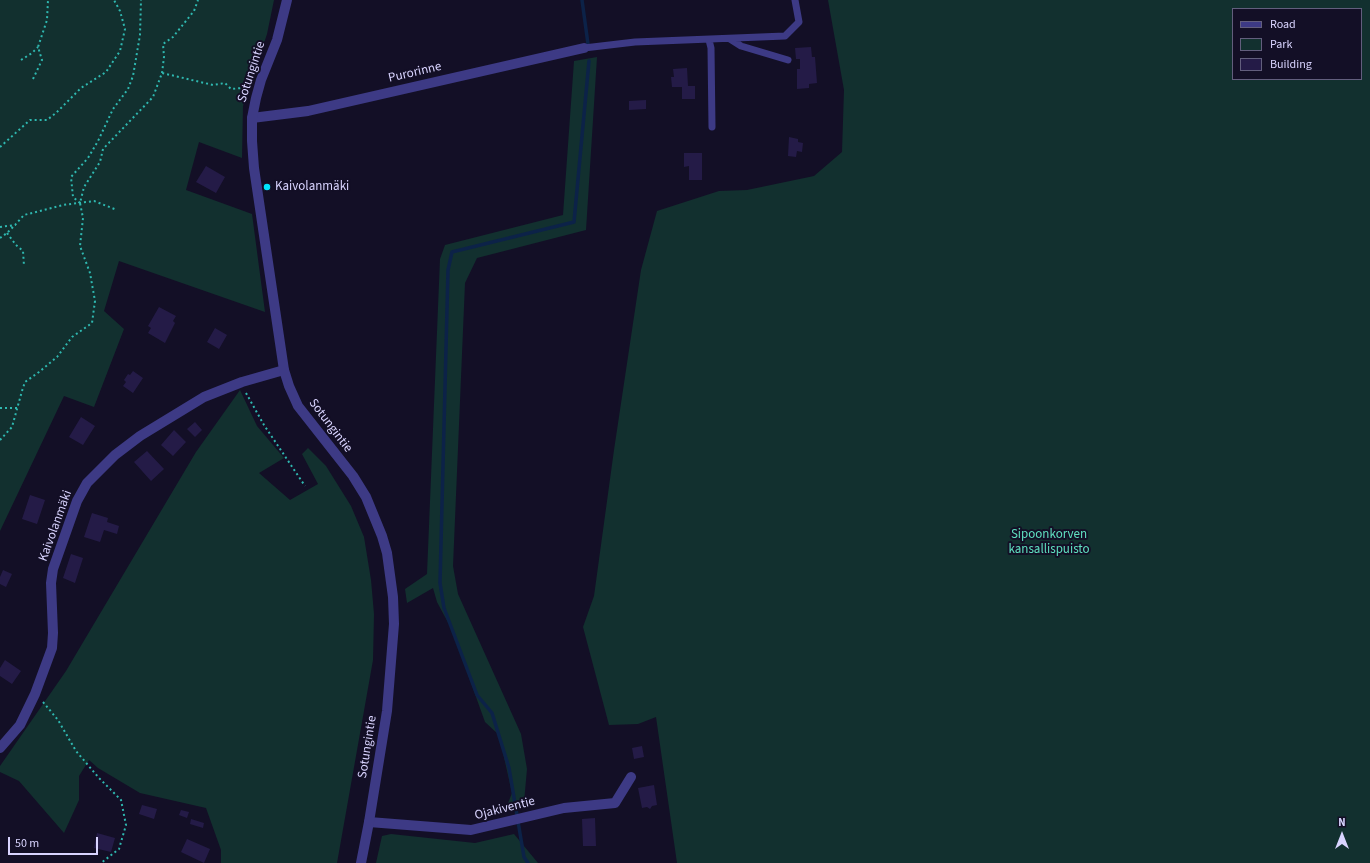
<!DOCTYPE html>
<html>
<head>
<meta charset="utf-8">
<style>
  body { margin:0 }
  #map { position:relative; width:1370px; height:863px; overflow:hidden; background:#130f26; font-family:"Source Sans 3",sans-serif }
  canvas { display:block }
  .legend { position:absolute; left:1232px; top:8px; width:130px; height:72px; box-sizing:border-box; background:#130f26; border:1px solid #625e7d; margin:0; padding:5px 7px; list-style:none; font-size:12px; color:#d9d4ff }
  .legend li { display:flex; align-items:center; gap:8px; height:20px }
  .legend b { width:20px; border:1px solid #625e7d }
  .north { position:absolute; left:1322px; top:815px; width:40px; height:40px; -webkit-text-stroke:3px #130f26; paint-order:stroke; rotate:0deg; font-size:11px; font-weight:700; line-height:16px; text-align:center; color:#d9d4ff }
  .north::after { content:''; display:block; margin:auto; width:14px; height:18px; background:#d9d4ff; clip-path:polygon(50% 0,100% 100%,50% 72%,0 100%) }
  .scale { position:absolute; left:8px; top:837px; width:90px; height:18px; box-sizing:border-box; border:2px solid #d9d4ff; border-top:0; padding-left:5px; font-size:12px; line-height:14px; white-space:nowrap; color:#d9d4ff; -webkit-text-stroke:3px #130f26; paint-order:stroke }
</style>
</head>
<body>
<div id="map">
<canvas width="1370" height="863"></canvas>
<ul class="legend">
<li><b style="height:5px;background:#3d3a85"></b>Road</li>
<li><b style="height:11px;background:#12302f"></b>Park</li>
<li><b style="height:11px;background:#241b47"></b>Building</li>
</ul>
<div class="north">N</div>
<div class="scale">50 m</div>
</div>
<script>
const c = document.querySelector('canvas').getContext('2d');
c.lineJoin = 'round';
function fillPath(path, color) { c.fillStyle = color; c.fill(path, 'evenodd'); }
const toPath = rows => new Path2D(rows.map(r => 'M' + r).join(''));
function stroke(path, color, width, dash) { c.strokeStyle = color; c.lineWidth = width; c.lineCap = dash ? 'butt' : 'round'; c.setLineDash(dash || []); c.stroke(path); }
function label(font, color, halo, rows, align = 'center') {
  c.font = font + ' "Source Sans 3",sans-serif'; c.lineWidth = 4; c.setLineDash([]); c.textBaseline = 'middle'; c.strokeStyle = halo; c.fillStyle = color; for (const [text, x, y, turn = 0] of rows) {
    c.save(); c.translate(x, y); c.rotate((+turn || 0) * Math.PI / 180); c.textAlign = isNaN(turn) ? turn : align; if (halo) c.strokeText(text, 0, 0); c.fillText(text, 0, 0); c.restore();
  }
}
fillPath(toPath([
  [0,0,274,0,267,34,243,106,242,158,199,142,186,190,252,214,265,312,119,261,104,311,124,329,94,407,64,396,0,531],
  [828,0,1370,0,1370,863,677,863,656,717,638,724,609,725,583,627,594,596,614,450,641,270,657,211,719,191,747,190,814,176,842,152,844,90],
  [1233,9,1361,9,1361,79,1233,79],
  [597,57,586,230,477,258,465,283,453,566,458,594,521,734,527,769,524,802,505,811,512,793,499,735,485,722,452,630,437,602,433,588,407,603,405,589,427,574,440,259,445,245,563,215,574,61],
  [240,390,257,426,284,458,259,473,290,500,318,484,302,454,308,448,326,466,351,506,364,537,371,580,374,614,373,660,337,863,221,863,221,850,206,808,140,793,98,768,89,760,79,776,79,800,64,833,19,781,0,772,0,766,66,671,196,452],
  [391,834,475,843,514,834,538,863,376,863,382,836]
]), '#12302f');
stroke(toPath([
  [582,0,588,44],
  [528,863,524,857,509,768,492,713,477,695,444,608,440,583,448,270,452,252,574,222,589,61]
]), '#0c2248', 3.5);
fillPath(toPath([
  [811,47,812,57,815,57,817,83,809,84,809,88,797,89,797,69,800,69,800,59,796,59,795,48],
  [687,68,688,86,695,86,695,99,682,99,682,87,672,87,671,77,674,77,673,69],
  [646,100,646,109,629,110,629,101],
  [789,137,798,139,798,142,803,143,802,152,797,151,796,157,788,156],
  [684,153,702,153,702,180,689,180,689,166,684,167],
  [206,166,225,177,216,193,196,182],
  [159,307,176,316,173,321,175,323,165,343,148,333,151,328,148,326],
  [215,328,227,335,219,349,207,342],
  [133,371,143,378,133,393,123,386,126,382,124,380,128,374,130,375],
  [81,417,95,426,83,445,69,437],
  [195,422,202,430,195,437,187,429],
  [174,430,186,442,173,456,161,445],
  [147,451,164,469,151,481,134,462],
  [30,495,45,500,37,524,22,519],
  [92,513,108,518,107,522,119,526,117,534,104,530,100,542,84,537],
  [71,554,83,558,75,583,63,578],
  [3,570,12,574,6,587,0,584,0,577],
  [5,660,21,671,12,684,0,676,0,668],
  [642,746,644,757,634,759,632,748],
  [654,785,657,805,652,806,650,809,647,807,642,808,638,788],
  [142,805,157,809,154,819,139,814],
  [181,810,189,812,187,818,179,815],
  [595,818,596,846,583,846,582,819],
  [191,819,204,823,203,828,190,824],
  [97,833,115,838,111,852,94,848],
  [187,839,210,849,204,863,181,852]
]), '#241b47');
stroke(toPath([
  [21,60,32,53,38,47],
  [162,73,164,57,163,44,173,37,194,11,198,0],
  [33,79,42,60,38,47,47,20,48,0],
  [0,147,30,120,47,120,56,113,81,88,106,72,120,51,125,29,120,11,114,0],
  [80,203,73,197,71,177,88,158,98,141,113,109,128,89,133,76,140,35,141,0],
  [0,227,15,225,24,215,63,205,94,201,117,210],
  [7,233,16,245,23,251,24,266],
  [0,238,7,233,15,225],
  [246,393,264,425,305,486],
  [0,408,17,408],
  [0,440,12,427,22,391,25,382,39,372,57,357,72,337,92,323,95,301,90,273,80,246,83,218,80,203,84,187,100,162,103,149,153,97,162,73,213,85,225,83,231,89,242,88,245,97],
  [43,702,58,720,76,751,99,778,121,800,126,825,119,849,101,863]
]), '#2fb8b0', 2, [2, 3]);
stroke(toPath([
  [730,39,741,46,788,60],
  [709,40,711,48,712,127],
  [584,48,635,42,785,36,799,22,795,0]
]), '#3d3a85', 7);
stroke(toPath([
  [252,118,308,111,584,48],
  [0,748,20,725,35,694,52,648,53,633,51,583,53,569,77,501,87,483,115,455,140,436,204,397,242,382,284,370],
  [369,822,471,830,564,808,615,803,631,777]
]), '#3d3a85', 10);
stroke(toPath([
  [287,0,277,40,261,80,256,98,252,118,252,141,254,168,284,370,289,386,298,406,353,476,366,497,382,536,387,553,393,597,394,624,387,711,369,822,361,863]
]), '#3d3a85', 10);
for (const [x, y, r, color] of [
  [267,187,4,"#00e5ff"]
]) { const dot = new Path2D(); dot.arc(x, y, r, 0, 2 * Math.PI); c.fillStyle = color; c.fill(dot); stroke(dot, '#130f26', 1.5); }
label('13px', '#d9d4ff', '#130f26', [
  ["Sotungintie",252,72,-72],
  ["Purorinne",415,73,-13],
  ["Sotungintie",330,426,53],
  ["Kaivolanmäki",56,526,-70],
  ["Sotungintie",368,747,-81],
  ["Ojakiventie",505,809,-14]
]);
label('13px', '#d9d4ff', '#130f26', [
  ["Kaivolanmäki",275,187]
], 'left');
label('13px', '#5fe0c0', '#130f26', [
  ["Sipoonkorven",1049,535],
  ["kansallispuisto",1049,550]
]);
</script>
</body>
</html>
